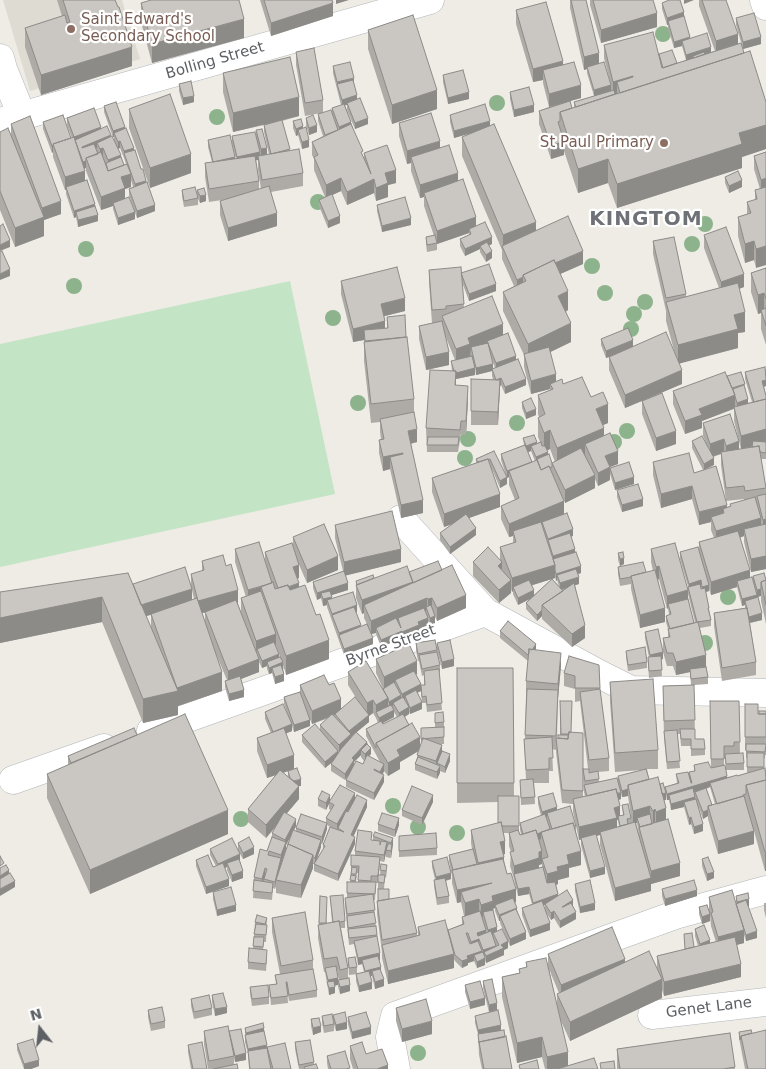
<!DOCTYPE html>
<html>
<head>
<meta charset="utf-8">
<style>
  body { margin:0 }
  #map { position:relative; width:766px; height:1069px; overflow:hidden; background:#eeece5; font-family:"DejaVu Sans",sans-serif }
  canvas { display:block }
  .north { position:absolute; left:15px; top:1004px; width:50px; height:50px; -webkit-text-stroke:4px #fff; paint-order:stroke; rotate:344deg; font-size:14px; font-weight:700; line-height:20px; text-align:center; color:#5d6064 }
  .north::after { content:''; display:block; margin:auto; width:18px; height:22px; background:#5d6064; clip-path:polygon(50% 0,100% 100%,50% 72%,0 100%) }
</style>
</head>
<body>
<div id="map">
<canvas width="766" height="1069"></canvas>
<div class="north">N</div>
</div>
<script>
const c = document.querySelector('canvas').getContext('2d');
c.lineJoin = 'round';
function fillPath(path, color) { c.fillStyle = color; c.fill(path, 'evenodd'); }
const toPath = rows => new Path2D(rows.map(r => 'M' + r).join(''));
function stroke(path, color, width, dash) { c.strokeStyle = color; c.lineWidth = width; c.lineCap = dash ? 'butt' : 'round'; c.setLineDash(dash || []); c.stroke(path); }
function label(font, color, halo, rows, align = 'center') {
  c.font = font + ' "DejaVu Sans",sans-serif'; c.lineWidth = 4.5; c.setLineDash([]); c.textBaseline = 'middle'; c.strokeStyle = halo; c.fillStyle = color; for (const [text, x, y, turn = 0] of rows) {
    c.save(); c.translate(x, y); c.rotate((+turn || 0) * Math.PI / 180); c.textAlign = isNaN(turn) ? turn : align; if (halo) c.strokeText(text, 0, 0); c.fillText(text, 0, 0); c.restore();
  }
}
fillPath(toPath([
  [3,0,122,0,140,59,30,91]
]), '#dedbd3');
fillPath(toPath([
  [290,281,335,494,0,567,0,344]
]), '#c3e4c5');
const minor = toPath([
  [764,0,766,6],
  [0,58,3,69,22,116],
  [0,122,430,0],
  [401,519,485,612],
  [151,731,485,612,601,675,631,690,766,693],
  [13,780,104,748],
  [652,1015,766,1002],
  [396,1069,390,1037,395,1016,675,915,766,890]
]);
stroke(minor, '#b2b5b9', 29);
stroke(minor, '#fff', 28);
c.fillStyle = '#8cb38c';
for (const [x, y] of [
  [663,34],
  [497,103],
  [217,117],
  [318,202],
  [705,224],
  [692,244],
  [86,249],
  [592,266],
  [74,286],
  [605,293],
  [645,302],
  [634,314],
  [333,318],
  [631,329],
  [358,403],
  [517,423],
  [627,431],
  [468,439],
  [614,442],
  [465,458],
  [728,597],
  [705,643],
  [393,806],
  [241,819],
  [418,827],
  [457,833],
  [418,1053]
]) { c.beginPath(); c.arc(x, y, 8, 0, 2 * Math.PI); c.fill(); }
fillPath(toPath([
  [57,0,115,0,132,66,41,95,25,47,25,28,62,16],
  [260,0,332,0,333,16,271,36],
  [570,0,586,0,599,63,611,85,604,58,604,45,659,54,677,63,686,60,682,46,674,48,668,28,668,25,667,25,662,9,662,3,684,18,690,38,711,52,715,51,699,6,699,0,726,0,738,44,744,53,766,102,766,149,742,157,742,168,617,208,608,183,578,193,564,151,564,155,551,159,539,124,539,111,549,107,543,83,543,80,533,82,516,24,516,10,563,65,581,98,570,101,572,108,574,107,574,102,594,96,587,73,587,69,584,70,570,8],
  [590,0,653,0,657,27,601,43,590,5],
  [141,3,244,38,152,63,141,22],
  [736,18,761,44,743,49,736,25],
  [368,30,437,109,392,124,368,49],
  [296,52,323,100,323,113,332,111,332,108,341,105,333,73,333,66,354,85,357,99,368,124,355,129,347,110,347,105,345,105,363,157,364,159,364,153,396,183,388,185,388,197,376,201,374,193,347,205,341,191,332,195,340,223,328,228,319,206,319,200,325,197,314,170,314,159,312,155,312,142,323,136,318,121,318,114,321,113,305,116,296,65],
  [223,73,299,116,282,121,290,151,303,173,303,186,271,192,277,226,228,241,220,215,220,201,228,199,209,202,205,177,205,163,212,162,208,147,208,140,236,159,232,143,232,136,256,136,256,130,267,155,269,154,264,132,264,125,233,132,223,92],
  [256,160,258,160,258,170,261,189,259,190,259,181],
  [443,75,469,99,448,104,443,82],
  [179,84,194,102,183,105,179,91],
  [510,92,534,112,514,117,510,99],
  [104,106,125,128,134,150,146,182,155,211,137,218,129,195,129,189,133,187,131,180,131,187,125,189,125,198,135,219,118,225,113,209,113,206,101,210,86,171,86,168,84,169,85,180,95,207,98,221,78,227,76,217,74,218,66,194,66,190,65,190,53,157,53,152,52,153,43,129,43,122,71,138,72,138,67,125,67,118,101,129,114,140,114,137,113,137,104,112],
  [118,148,120,148,124,158,126,164,124,165,121,157],
  [129,109,191,173,150,188,129,128],
  [450,115,490,126,536,230,583,264,560,274,568,310,566,312,571,342,550,352,556,382,563,384,591,397,608,423,603,425,604,435,618,464,610,467,610,480,598,486,595,479,595,488,565,503,562,496,564,514,573,536,571,536,581,573,578,574,579,584,575,585,585,638,572,647,542,619,542,616,537,621,526,609,526,603,529,599,518,605,513,594,513,591,512,592,511,589,511,593,499,603,473,576,473,562,500,559,500,547,513,543,513,536,509,537,501,519,501,506,515,500,509,485,509,477,507,478,501,460,501,454,524,445,523,438,537,443,540,442,538,437,538,418,539,417,538,414,538,395,550,390,550,389,531,394,524,367,524,355,503,311,503,292,514,286,502,259,502,250,462,156,462,137,473,132,454,138,450,122],
  [550,449,555,462,552,463,548,455,547,450],
  [531,451,535,461,532,462,528,452],
  [555,577,556,581,557,580,559,586,552,579,555,578],
  [552,579,534,595,532,585],
  [306,118,317,132,309,135,306,125],
  [293,121,303,128,309,147,302,149,298,135,296,136,293,128],
  [399,123,440,148,458,181,476,226,492,244,489,245,492,258,486,262,480,252,480,249,465,256,460,246,460,239,469,235,469,233,437,244,437,250,427,252,426,244,426,237,434,236,424,206,424,197,420,198,411,171,411,163,407,164,399,136],
  [11,124,61,214,44,220,44,236,15,247,0,210,0,132,11,134],
  [766,152,756,268,754,260,745,263,738,236,738,217,747,214,747,202,755,200,755,190,760,189,754,169,754,156],
  [725,177,742,187,729,193,725,183],
  [182,190,198,198,198,205,184,207,182,196],
  [197,190,206,201,200,203,197,197],
  [377,205,411,225,382,232,377,211],
  [704,235,744,287,739,289,745,332,738,333,738,348,679,363,682,384,646,399,676,444,656,451,642,414,642,401,625,408,609,370,609,357,621,352,606,358,601,345,601,339,633,347,675,354,666,321,666,311,653,254,653,241,686,294,686,297,719,288,704,248],
  [766,268,766,345,761,329,761,313,758,314,751,292,751,273],
  [429,270,461,273,496,291,469,301,462,282,464,308,503,335,516,359,526,385,505,394,501,385,500,386,498,425,471,425,471,379,493,380,492,376,492,371,476,375,475,368,475,375,456,379,456,385,468,399,466,435,461,434,458,452,427,452,426,428,452,371,451,361,455,360,445,335,449,365,426,370,419,339,419,326,432,323,429,283],
  [492,359,495,368,493,369],
  [341,281,405,311,384,316,385,328,387,328,387,317,406,337,414,399,414,415,417,442,411,444,423,513,401,518,390,469,383,471,379,453,379,440,381,439,380,432,380,422,371,423,364,361,364,340,353,342,341,294],
  [766,369,766,386,764,387,766,396,766,459,761,459,766,488,766,569,751,572,744,542,744,536,740,538,750,578,753,581,753,576,766,580,766,624,761,601,761,596,757,597,757,596,757,597,762,620,750,623,756,662,756,675,722,681,714,626,714,613,745,608,745,605,742,606,737,587,711,595,709,589,709,591,706,592,711,620,711,626,700,628,708,677,708,684,694,685,695,739,705,749,705,755,691,756,691,746,681,746,680,734,677,734,680,768,667,769,664,738,663,686,691,685,690,672,676,675,673,666,667,666,663,652,663,638,668,637,668,629,666,622,666,616,669,615,668,608,667,609,659,579,658,580,665,622,640,628,631,589,631,584,620,586,618,574,618,567,646,572,653,571,651,562,651,549,688,589,688,586,680,559,680,552,699,552,699,542,714,538,711,530,711,522,699,525,692,499,661,508,653,475,653,462,694,473,703,470,692,448,692,441,706,443,703,436,703,423,739,449,741,449,734,421,734,409,702,421,702,428,685,434,673,404,673,391,727,376,745,387,748,403,752,402,745,379,745,372],
  [721,454,721,465,726,501,744,499,744,500,730,504,730,506,727,507,705,469,714,465,713,457],
  [688,594,695,622,694,623,688,599],
  [522,402,536,415,526,419,522,408],
  [494,451,507,484,500,488,492,469,500,507,469,518,476,535,450,554,440,540,440,533,452,524,444,527,432,492,432,478,476,463,476,459],
  [610,468,634,484,615,490,610,474],
  [617,490,643,506,622,512,617,497],
  [335,525,401,562,346,575,348,590,331,595,332,599,357,612,356,612,361,627,367,624,364,618,364,613,362,614,356,598,356,581,374,578,409,572,442,570,466,608,437,621,435,617,435,623,430,625,428,621,428,625,419,629,419,632,402,639,402,638,381,647,376,634,376,633,371,634,373,644,344,655,327,607,327,605,323,606,321,598,317,600,313,588,313,582,343,571,335,538],
  [293,537,338,570,307,583,297,560,299,578,297,579,299,587,329,659,286,675,283,665,284,681,275,684,272,673,269,674,267,669,267,666,262,668,259,662,259,672,241,679,244,697,229,701,225,687,225,681,227,680,216,654,222,691,178,706,178,715,143,723,102,622,0,643,0,592,133,586,191,586,191,574,202,571,202,561,238,603,238,604,245,623,241,612,241,598,246,597,235,562,235,549,265,560,265,552,293,548],
  [192,590,194,599,192,600],
  [202,613,205,613,205,622],
  [151,615,151,628,146,616],
  [276,646,280,657,279,657,276,647],
  [618,553,624,564,620,566,618,560],
  [500,631,536,650,561,666,558,698,557,738,558,738,560,735,560,701,571,733,583,733,583,797,585,796,584,792,583,769,588,769,580,701,575,702,575,689,564,686,564,673,599,665,600,689,609,758,609,771,598,772,599,782,618,781,618,776,642,770,615,772,610,702,610,682,658,750,658,769,647,769,649,779,660,784,665,791,665,787,677,783,676,774,689,777,689,772,694,771,694,765,711,768,710,701,739,701,740,753,744,763,744,770,726,770,727,777,737,776,747,773,747,758,746,758,746,750,745,750,745,704,758,714,766,711,766,755,765,755,765,758,764,758,764,769,766,770,766,871,765,871,754,831,754,844,718,854,708,819,708,816,703,819,698,805,703,831,694,834,691,824,689,825,684,807,671,810,669,800,667,800,666,795,666,800,664,800,666,820,680,876,651,884,651,891,615,901,600,845,600,835,596,836,605,874,590,878,581,845,581,839,579,840,576,826,576,832,581,865,569,868,569,877,558,880,558,884,556,885,558,896,573,906,576,919,560,928,554,918,551,920,545,911,545,905,544,906,550,930,530,937,522,915,522,908,532,904,529,894,518,896,514,879,510,866,511,852,509,846,509,833,504,833,505,854,503,855,504,860,507,874,516,902,515,903,517,910,526,939,510,946,500,923,500,921,499,921,495,911,495,908,493,909,497,927,497,931,508,948,504,950,504,955,486,963,485,960,485,965,477,968,474,961,468,963,468,965,462,968,455,961,454,959,454,968,388,984,382,958,382,952,377,914,377,901,378,901,382,889,378,889,378,883,376,883,375,900,373,900,377,937,380,960,379,960,384,986,375,989,372,976,370,976,372,989,359,992,356,981,356,974,364,972,362,964,358,965,354,944,349,945,345,905,345,898,347,898,347,882,350,882,351,873,351,866,355,855,355,851,373,840,373,836,393,838,391,858,386,857,386,851,384,862,380,861,379,875,380,875,381,864,387,871,386,878,385,877,384,889,389,899,417,933,417,936,418,936,418,927,448,930,462,924,462,917,464,916,461,902,457,903,452,883,452,876,449,861,449,855,472,849,471,843,471,830,498,823,498,802,457,803,457,668,513,668,514,796,519,796,519,831,520,835,521,834,520,830,520,823,541,816,538,804,538,797,557,810,576,825,573,812,573,804,562,803,556,752,556,744,556,750,552,749,553,771,549,771,549,783,534,783,535,804,521,805,520,780,526,780,524,739,525,739,526,695,526,681,528,661,500,638],
  [724,759,725,759,726,768,724,765],
  [710,787,715,804,712,805,706,789],
  [621,793,622,797,628,796,631,817,622,805,623,815,620,816,619,800,621,799],
  [617,820,618,820,619,826,617,827],
  [636,823,637,823,639,835],
  [542,864,542,867,539,868,539,865],
  [357,873,358,873,358,882,356,882],
  [645,632,663,659,661,660,662,676,649,678,648,663,648,657,649,657,645,638],
  [435,640,440,665,440,672,439,672,442,710,427,712,426,703,422,703,421,691,417,693,422,709,410,714,409,712,409,714,405,717,420,748,421,744,421,728,435,728,435,713,444,722,444,744,441,744,442,751,450,761,445,773,440,771,437,779,415,770,415,764,419,751,400,762,400,769,388,776,384,771,383,774,384,782,374,800,346,787,346,780,348,775,345,780,331,771,331,764,333,762,325,768,302,742,302,735,320,730,320,725,329,718,312,724,309,717,310,726,294,732,292,726,292,731,286,733,294,769,283,773,288,776,288,771,301,786,299,786,299,799,286,814,296,826,294,831,296,832,296,828,326,822,326,818,331,810,329,809,329,803,326,810,318,806,318,799,330,802,348,812,367,807,353,836,355,844,338,881,314,871,314,864,313,864,313,868,301,898,276,893,276,886,275,889,273,888,272,900,253,898,254,877,267,851,272,837,272,833,276,826,266,838,248,822,248,809,276,775,267,778,257,751,257,738,271,733,265,719,265,712,288,716,284,704,284,697,300,693,300,685,329,685,341,709,358,701,348,685,348,672,383,689,376,673,376,659,417,674,416,675,421,685,424,685,424,675,422,676,419,661,418,661,416,650,416,643],
  [394,712,397,717,383,724,383,723,394,717],
  [373,713,376,718,378,723,366,729,366,736,380,762,369,756,371,754,367,742,356,732,369,722,369,716],
  [361,755,361,757,364,761,363,764,354,764,354,762],
  [327,825,330,827,323,845,323,850,316,860,321,847,321,844,322,844,327,829],
  [291,836,281,864,281,862,286,849,286,845],
  [437,643,454,666,442,669,437,650],
  [626,651,647,662,647,668,628,671,626,657],
  [137,735,228,834,90,894,47,798,47,774,68,765,68,756],
  [433,802,422,825,402,816,402,810],
  [378,824,399,825,395,837,378,831],
  [399,836,437,848,437,855,399,857],
  [238,843,254,854,243,859,240,854,240,861,243,878,232,882,227,870,227,867,225,868,229,886,206,894,196,866,196,860,213,867,216,866,210,855,210,849,238,849],
  [702,859,714,878,707,881,702,866],
  [432,861,451,879,446,881,449,896,449,903,437,905,434,886,434,880,435,879,432,867],
  [575,884,595,910,580,913,575,891],
  [662,889,697,896,665,906,662,896],
  [213,892,236,911,217,916,213,899],
  [320,896,327,923,332,922,330,896,345,921,345,928,341,928,348,968,348,978,350,991,340,994,338,987,338,980,339,980,337,970,338,985,335,985,335,993,329,995,325,972,324,972,318,938],
  [736,896,749,906,748,906,757,938,746,941,744,935,744,943,736,945,741,977,664,996,662,990,662,998,570,1041,561,1021,568,1066,598,1069,545,1069,542,1057,517,1063,502,997,502,977,519,973,519,969,526,968,526,962,548,966,548,954,625,963,657,968,657,956,685,949,684,934,694,947,698,946,695,936,695,929,710,943,716,942,711,926,710,915,710,921,702,924,699,914,699,907,709,910,709,897,736,904],
  [549,969,559,993,557,994,557,1005],
  [764,903,766,903,766,918,764,910],
  [267,918,266,942,264,942,263,950,267,957,266,971,248,969,248,962,253,949,255,922],
  [272,918,313,960,313,971,317,990,317,997,289,1001,287,989,288,1003,271,1005,269,985,276,984,275,975,280,974,272,932],
  [348,958,357,967,357,974,349,975],
  [483,981,497,1010,489,1012,483,988],
  [465,985,485,1005,470,1009,465,992],
  [250,987,269,997,269,1004,252,1006,250,993],
  [212,995,227,1013,215,1016,212,1002],
  [191,999,212,1008,212,1015,194,1019,191,1006],
  [396,1008,432,1034,402,1042,396,1021],
  [148,1010,165,1021,165,1028,151,1031,148,1017],
  [333,1015,347,1029,336,1031,333,1022],
  [322,1016,334,1024,334,1031,324,1033,322,1023],
  [475,1016,501,1030,512,1069,482,1069,479,1055,478,1034,475,1023],
  [348,1017,371,1034,352,1039,348,1024],
  [311,1019,321,1032,313,1035,311,1026],
  [245,1028,264,1031,267,1051,267,1047,291,1069,271,1069,269,1060,271,1069,249,1069,248,1054,245,1042],
  [204,1031,229,1035,229,1031,246,1060,235,1062,234,1058,234,1065,238,1069,208,1069,204,1044],
  [739,1032,752,1033,766,1069,745,1069,739,1038],
  [730,1033,735,1069,617,1069,617,1049],
  [295,1042,314,1062,314,1064,318,1069,299,1069,295,1049],
  [17,1044,39,1066,31,1069,24,1069,17,1050],
  [188,1045,207,1069,191,1069,188,1052],
  [350,1046,366,1054,388,1069,353,1069,350,1059],
  [327,1056,350,1069,328,1069,327,1063]
]), '#aeaba7');
fillPath(toPath([
  [336,0,349,0,336,4],
  [684,0,694,0,684,4],
  [333,3,333,16,271,36,271,23],
  [684,12,684,19,668,21,668,25,667,25,667,18],
  [657,13,657,27,601,43,601,30],
  [244,19,244,38,152,63,152,44],
  [738,34,738,48,716,55,716,41],
  [690,37,690,43,682,41,682,46,674,48,674,42],
  [761,37,761,44,743,49,743,42],
  [132,47,132,66,41,95,41,75],
  [711,47,711,54,693,56,693,59,686,61,686,55],
  [599,53,599,67,587,67,587,69,584,70,584,57],
  [563,61,563,74,543,70,543,80,533,82,533,69],
  [633,76,633,89,617,82,617,94,613,95,613,82],
  [354,78,354,85,337,84,337,89,337,82],
  [581,85,581,98,549,107,549,94],
  [611,85,611,92,594,97,594,90],
  [437,90,437,109,392,124,392,105],
  [469,92,469,99,448,104,448,98],
  [357,95,357,101,347,103,347,105,342,106,342,100],
  [194,96,194,102,183,105,183,98],
  [299,97,299,116,233,132,233,113],
  [534,105,534,112,514,117,514,110],
  [368,118,368,124,355,129,355,123],
  [490,121,490,128,454,138,454,131],
  [351,122,351,129,339,134,339,127],
  [317,125,317,132,309,135,309,128],
  [766,125,766,149,742,157,742,168,617,208,617,184,739,133],
  [303,126,303,133,298,130,298,135,296,136,296,129],
  [101,127,101,134,75,144,74,137],
  [125,127,125,133,114,133,114,137,113,137,113,131],
  [111,135,111,142,97,143,97,148,82,154,82,147],
  [309,140,309,147,302,149,302,142],
  [120,141,120,148,118,149,118,142],
  [440,141,440,154,411,157,411,163,407,164,407,151],
  [564,141,564,155,551,159,551,146],
  [53,145,53,152,52,153,52,146],
  [103,148,103,155,100,156,100,149],
  [134,148,134,154,124,153,124,158,124,151],
  [267,148,267,155,261,156,261,149],
  [260,152,260,159,258,156,258,160,237,164,237,157],
  [191,154,191,173,150,188,150,168],
  [121,155,121,162,108,167,108,160],
  [235,157,235,164,213,162],
  [608,159,608,183,578,193,578,169],
  [86,161,86,168,83,169,83,162],
  [396,170,396,183,388,185,388,197,376,201,376,188,385,173],
  [85,171,85,184,66,187,66,190,65,190,65,177],
  [458,173,458,186,424,193,424,197,420,198,420,185],
  [131,174,131,187,125,189,125,201,113,203,113,206,101,210,101,197,110,175],
  [341,178,341,191,326,198,326,185],
  [766,178,766,192,761,193,761,180],
  [374,179,374,193,347,205,347,192],
  [742,180,742,187,729,193,729,186],
  [146,181,146,187,135,191,135,184],
  [206,195,206,201,200,203,200,196],
  [61,201,61,214,44,220,44,236,15,247,15,228,42,218,42,208],
  [95,204,95,211,76,212,76,217,74,218,74,211],
  [155,205,155,211,137,218,137,211],
  [135,212,135,219,118,225,118,218],
  [277,213,277,226,228,241,228,228],
  [98,215,98,221,78,227,78,220],
  [340,216,340,223,328,228,328,221],
  [476,217,476,230,469,229,469,233,437,244,437,231],
  [411,218,411,225,382,232,382,226],
  [536,222,536,241,503,249,503,235],
  [492,237,492,244,482,249,480,246,480,249,465,256,465,249],
  [10,240,10,247,0,251,0,245],
  [754,241,754,260,745,263,745,244],
  [766,246,766,265,756,268,756,249],
  [492,251,492,258,486,262,486,255],
  [583,251,583,264,526,289,526,281,524,277],
  [10,269,10,276,0,280,0,274],
  [744,274,744,287,721,295,721,282],
  [523,277,523,290,517,293,517,280],
  [496,284,496,291,469,301,469,294],
  [568,291,568,310,558,315,558,296],
  [764,293,764,312,761,310,761,313,758,314,758,295],
  [405,298,405,311,381,317,381,304],
  [745,312,745,332,738,333,738,348,678,364,678,345,734,315],
  [385,321,385,335,364,330,364,340,353,342,353,329],
  [571,323,571,342,528,363,528,344],
  [503,324,503,338,487,341,487,344,471,347,470,357,456,362,456,349,468,338],
  [633,340,633,347,606,358,606,351],
  [449,352,449,365,426,370,426,357],
  [516,356,516,363,496,370,496,363],
  [493,364,493,371,492,369,492,371,476,375,476,368],
  [475,368,475,375,456,379,455,398,454,373],
  [682,370,682,384,625,408,625,395],
  [556,374,556,387,550,384,550,389,531,394,531,381],
  [501,378,501,385,500,386,498,425,496,380],
  [526,379,526,385,505,394,505,387],
  [766,380,766,386,762,387,762,381],
  [468,386,468,399,466,435,466,421],
  [735,395,735,408,702,421,702,428,685,434,685,421,699,409],
  [748,399,748,406,737,409,737,403],
  [608,404,608,423,596,428,596,409],
  [536,409,536,415,526,419,526,413],
  [604,428,604,448,585,444,585,455,557,467,557,448],
  [417,429,417,442,408,444,408,431],
  [766,429,766,443,741,449,741,436],
  [550,430,550,449,544,452,544,433],
  [676,431,676,444,656,451,656,438],
  [724,439,724,453,710,457,710,444],
  [739,441,739,454,726,459,726,446],
  [537,442,537,449,531,446,531,451,526,453,526,446],
  [618,451,618,464,610,467,610,480,598,486,598,473,605,456],
  [548,452,548,459,536,464,536,457],
  [403,453,403,466,390,457,390,469,383,471,383,457],
  [714,458,714,465,704,470,704,464],
  [532,462,509,471,509,477,507,478,507,471],
  [595,475,595,488,565,503,565,490],
  [507,477,507,484,500,488,500,481],
  [634,477,634,484,615,490,615,483],
  [692,486,692,499,661,508,661,494],
  [500,494,500,507,444,527,444,514],
  [643,499,643,506,622,512,622,505],
  [423,500,423,513,401,518,401,505],
  [564,501,564,515,514,535,513,531,513,536,509,537,509,524],
  [727,505,727,518,723,509,723,519,711,517,711,522,699,525,699,512],
  [761,518,761,532,744,529,744,536,716,545,716,531],
  [766,519,766,532,763,533,763,520],
  [476,528,476,535,450,554,450,547],
  [573,529,573,536,550,544,548,540,548,545,548,539],
  [401,549,401,562,344,576,344,562],
  [575,549,575,556,553,563,553,556],
  [338,556,338,570,307,583,307,570],
  [766,556,766,569,751,572,751,559],
  [624,558,624,564,620,566,620,559],
  [502,562,502,575,498,566],
  [299,565,299,578,293,580,293,567],
  [555,565,555,578,514,591,513,587,513,591,512,592,512,578],
  [581,566,581,573,559,580,557,575,557,580,556,581,556,574],
  [659,566,659,579,656,580,656,567],
  [750,570,750,584,737,581,737,587,711,595,711,582],
  [579,577,579,584,560,590,560,583],
  [511,580,511,593,499,603,499,590],
  [701,580,701,587,689,590,689,584],
  [413,582,413,595,364,605,364,613,362,614,362,600],
  [299,583,299,597,279,591],
  [348,583,348,590,323,598,321,593,321,598,317,600,317,593],
  [709,585,709,591,702,593,702,587],
  [261,587,261,600,248,604,248,590],
  [192,589,192,602,140,618,140,605],
  [761,589,761,596,757,597,757,590],
  [238,590,238,603,198,614,198,601],
  [534,590,534,597,518,605,518,598],
  [688,590,688,603,668,604,668,608,667,609,667,596],
  [466,595,466,608,437,621,437,608],
  [757,595,757,602,745,601,745,605,742,606,742,599],
  [102,597,102,622,0,643,0,618],
  [332,597,332,604,327,600,327,605,323,606,323,599],
  [427,598,427,611,426,607,426,611,398,618,398,623,376,628,376,633,371,634,371,621],
  [432,598,432,611,428,613,428,599],
  [357,605,357,612,334,620,332,615,332,620,332,614],
  [665,608,665,622,640,628,640,615],
  [542,610,542,616,537,621,537,615],
  [762,613,762,620,749,623,749,617],
  [435,616,435,623,430,625,430,618],
  [428,618,428,625,419,629,419,632,402,639,402,632,418,622],
  [361,625,361,632,339,635,339,640,339,633],
  [585,625,585,638,572,647,572,634],
  [402,631,402,638,381,647,381,640],
  [276,634,276,647,257,649,256,654,256,641],
  [373,638,373,644,344,655,344,649],
  [329,640,329,659,286,675,286,656],
  [536,644,536,651,528,661,528,655],
  [663,652,663,659,650,662,650,655],
  [561,653,561,666,558,698,558,684],
  [279,654,279,661,267,662,267,666,262,668,262,661],
  [706,655,706,668,690,669,690,672,676,675,676,662],
  [259,659,259,672,228,684,228,671],
  [454,659,454,666,442,669,442,662],
  [417,661,417,674,397,684,395,680,395,685,384,690,384,677],
  [283,662,283,669,272,668,272,673,269,674,269,668],
  [222,672,222,691,178,706,178,715,143,723,143,699],
  [284,674,284,681,275,684,275,677],
  [421,684,421,691,406,698,405,696,405,699,402,700,402,694],
  [244,690,244,697,229,701,229,694],
  [401,695,401,702,393,703,393,706,389,708,389,702],
  [388,698,388,711,376,712,376,718,376,705],
  [341,699,341,712,312,724,312,711],
  [373,700,373,713,369,716,369,722,351,737,351,741,339,752,339,745,349,736,349,731,367,717,367,703],
  [422,702,422,709,410,714,410,708],
  [409,707,409,714,399,720,399,713],
  [394,710,394,717,379,725,379,718],
  [310,720,310,726,294,732,294,725],
  [292,724,292,731,273,739,273,732],
  [420,737,420,750,400,762,400,769,388,776,388,763,397,750],
  [367,742,367,748,361,750,361,755,354,762,354,766,345,780,345,774,352,758],
  [442,745,442,752,437,763,436,768,436,761],
  [371,748,371,754,365,761,365,754],
  [338,751,338,757,325,768,325,762],
  [450,754,450,761,445,773,445,767],
  [294,755,294,769,267,778,267,765],
  [384,764,384,771,380,779,380,772],
  [440,766,440,773,437,779,437,772],
  [384,775,384,782,374,800,374,793],
  [727,776,727,782,710,783,710,787,670,800,669,795,669,800,667,800,667,794],
  [301,779,301,786,299,786,299,799,266,838,266,825,292,782],
  [628,789,628,796,622,797,622,791],
  [355,793,355,800,338,828,337,831,337,824],
  [621,793,621,799,588,807,588,800],
  [666,793,666,800,661,801,661,794],
  [330,795,330,802,326,810,326,803],
  [433,795,433,802,422,825,422,818],
  [695,797,695,804,684,802,684,807,671,810,671,804],
  [367,800,367,807,351,842,351,835],
  [620,806,620,819,618,816,618,820,617,820,617,831,600,832,600,835,579,840,579,827,614,808],
  [650,806,650,819,637,818,637,823,633,824,633,811],
  [557,807,557,814,547,813,547,817,542,819,542,812],
  [666,808,666,821,656,825,656,812],
  [655,809,655,822,653,824,653,811],
  [228,810,228,834,90,894,90,870],
  [708,810,708,816,703,819,703,812],
  [691,817,691,824,689,825,689,818],
  [399,818,399,825,395,837,395,830],
  [296,819,296,826,286,845,286,849,276,880,275,889,275,882,281,858,281,855,285,844,285,840],
  [327,823,327,829,322,844,322,837],
  [703,824,703,831,694,834,694,827],
  [754,831,754,844,718,854,718,841],
  [541,832,541,839,525,845,525,838],
  [355,837,355,844,338,881,338,874],
  [393,838,393,845,391,858,391,843],
  [321,840,321,847,315,865,315,858],
  [505,841,505,854,500,855,500,842],
  [387,842,387,849,384,862,384,855],
  [254,847,254,854,243,859,243,853],
  [542,851,542,864,539,865,539,871,514,874,514,879,514,866,539,852],
  [581,851,581,865,569,868,569,877,558,880,558,884,547,888,547,874,557,867,567,855],
  [765,852,766,852,766,871,765,871],
  [240,854,240,860,228,866,227,863,227,867,218,871,218,864],
  [313,855,313,868,301,898,301,885],
  [504,857,504,870,478,876,478,863],
  [680,863,680,876,651,884,651,871],
  [605,867,605,874,590,878,590,871],
  [265,868,265,875,262,886,262,879],
  [9,870,9,877,0,883,0,876],
  [243,871,243,878,232,882,232,875],
  [714,872,714,878,707,881,707,874],
  [451,873,451,879,436,883,436,877],
  [651,878,651,891,615,901,615,888],
  [229,879,229,886,206,894,206,887],
  [15,881,15,887,0,896,0,889],
  [492,883,516,889,516,902,496,908,495,905,495,908,493,909,493,915,483,912,483,917,481,918,481,905,492,902,461,892,461,902,457,903,457,890],
  [529,887,529,894,518,896,518,889],
  [697,890,697,896,665,906,665,899],
  [558,894,558,900,533,909,533,903],
  [479,899,479,913,465,916,465,903],
  [749,899,749,906,737,909,737,902],
  [573,900,573,907,562,913,562,907],
  [595,903,595,910,580,913,580,907],
  [236,905,236,911,217,916,217,910],
  [517,908,517,914,500,916,500,921,499,921,499,915],
  [554,911,554,918,551,920,551,913],
  [576,912,576,919,560,928,560,921],
  [710,914,710,921,702,924,702,917],
  [550,923,550,930,530,937,530,930],
  [497,927,497,934,493,933,493,935,488,936,488,930],
  [486,930,486,937,479,939,479,946,471,948,471,942,477,933],
  [744,930,744,943,718,950,718,937],
  [757,931,757,938,746,941,746,935],
  [526,932,526,939,510,946,510,939],
  [710,940,710,947,700,951,700,944],
  [508,941,508,948,504,950,504,955,486,963,486,956,484,952,484,956,483,957,483,950,496,946,496,951,501,945],
  [482,951,482,958,474,955,474,961,468,963,468,965,462,968,462,961,467,956],
  [380,953,380,960,363,964,362,960,362,964,358,965,358,958],
  [454,954,454,968,388,984,388,971],
  [485,958,485,965,477,968,477,962],
  [625,959,625,972,561,999,561,985],
  [741,964,741,977,664,996,664,982],
  [381,967,381,973,372,971,372,976,365,978,365,971],
  [338,978,338,985,328,987,328,980],
  [384,979,384,986,375,989,375,982],
  [662,979,662,998,570,1041,570,1022],
  [372,982,372,989,359,992,359,986],
  [350,985,350,991,340,994,340,987],
  [335,987,335,993,329,995,329,988],
  [485,998,485,1005,470,1009,470,1002],
  [497,1003,497,1010,489,1012,489,1005],
  [227,1007,227,1013,215,1016,215,1009],
  [432,1021,432,1034,402,1042,402,1029],
  [347,1022,347,1029,336,1031,336,1025],
  [501,1025,501,1031,478,1037,478,1030],
  [321,1026,321,1032,313,1035,313,1028],
  [371,1027,371,1034,352,1039,352,1032],
  [264,1028,264,1035,246,1039,246,1033],
  [542,1037,542,1057,517,1063,517,1043],
  [267,1045,267,1052,248,1056,248,1049],
  [568,1052,568,1069,547,1069,547,1057],
  [246,1053,246,1060,235,1062,235,1056],
  [39,1060,39,1066,31,1069,24,1069,24,1064],
  [388,1065,388,1069,377,1069]
]), '#8d8b88');
const building = toPath([
  [63,0,115,0,118,7,119,7,132,47,41,75,25,28,65,15,67,23,70,22,63,0],
  [151,0,239,0,244,19,152,44,141,3,151,0],
  [264,0,332,0,333,3,271,23,264,0],
  [571,0,586,0,599,53,584,57,571,0],
  [593,0,653,0,657,13,601,30,593,0],
  [669,0,680,0,684,12,667,18,662,3,669,0],
  [702,0,726,0,738,34,716,41,702,0],
  [546,2,563,61,533,69,516,10,546,2],
  [754,13,761,37,743,42,736,18,754,13],
  [413,15,437,90,392,105,368,30,413,15],
  [684,16,690,37,674,42,668,21,684,16],
  [653,32,662,68,741,43,744,53,620,93,617,82,633,77,633,76,613,82,604,45,653,32],
  [707,33,711,47,686,55,682,41,707,33],
  [314,48,323,100,305,103,296,52,314,48],
  [672,50,677,63,663,68,659,54,672,50],
  [750,51,766,102,766,125,739,133,742,144,617,184,608,159,578,169,560,112,750,51],
  [704,52,705,54,694,58,693,56,704,52],
  [290,57,299,97,233,113,223,73,290,57],
  [350,62,354,78,337,82,333,66,350,62],
  [574,62,581,85,549,94,543,70,574,62],
  [604,62,611,85,594,90,587,67,604,62],
  [463,70,469,92,448,98,443,75,463,70],
  [353,80,357,95,342,100,337,84,353,80],
  [191,81,194,96,183,98,179,84,191,81],
  [529,87,534,105,514,110,510,92,529,87],
  [614,90,615,94,576,107,574,102,614,90],
  [170,94,191,154,150,168,129,109,170,94],
  [360,98,368,118,355,123,347,103,360,98],
  [570,101,572,108,560,112,560,121,558,122,564,141,551,146,539,111,570,101],
  [116,102,125,127,113,131,104,106,116,102],
  [344,104,351,122,339,127,332,108,344,104],
  [485,104,490,121,454,131,450,115,485,104],
  [94,108,101,127,74,137,67,118,94,108],
  [331,110,338,130,325,135,318,114,331,110],
  [431,113,440,141,407,151,399,123,431,113],
  [63,115,71,138,53,144,54,145,52,146,43,122,63,115],
  [313,115,317,125,309,128,306,118,313,115],
  [30,116,61,201,42,208,11,124,30,116],
  [301,119,303,126,296,129,293,121,301,119],
  [282,120,290,149,271,154,264,125,282,120],
  [351,124,363,151,361,152,371,174,364,153,387,145,396,170,385,173,388,183,376,188,374,179,347,192,341,178,326,185,314,157,318,155,312,142,351,124],
  [494,124,536,222,503,235,462,137,494,124],
  [107,126,111,135,82,147,82,148,94,144,98,154,86,158,86,161,83,162,75,140,107,126],
  [306,127,309,140,302,142,298,130,306,127],
  [8,128,44,217,15,228,0,191,0,132,8,128],
  [126,128,134,148,124,151,120,141,118,142,114,133,126,128],
  [262,129,267,148,261,149,256,130,262,129],
  [255,132,260,152,237,157,232,136,255,132],
  [230,135,235,157,213,162,208,140,230,135],
  [112,136,121,155,108,160,103,148,100,149,97,143,112,136],
  [74,137,85,171,65,177,53,144,74,137],
  [449,145,458,173,420,185,411,157,449,145],
  [299,149,303,173,262,180,258,156,299,149],
  [135,150,141,169,143,169,146,181,135,184,124,153,135,150],
  [101,152,108,171,127,164,131,174,121,177,125,188,101,197,86,158,101,152],
  [766,152,766,178,761,180,754,156,766,152],
  [255,156,259,181,209,189,205,163,255,156],
  [121,157,124,165,108,171,106,163,121,157],
  [738,171,742,180,729,186,725,177,738,171],
  [463,179,476,217,437,231,424,193,463,179],
  [87,180,95,204,74,211,66,187,87,180],
  [147,182,155,205,137,211,129,189,147,182],
  [269,186,277,213,228,228,220,201,269,186],
  [195,187,198,198,184,201,182,190,195,187],
  [766,187,766,246,756,249,754,241,745,244,738,217,751,213,747,202,757,199,755,190,766,187],
  [204,188,206,195,200,196,197,190,204,188],
  [332,194,340,216,328,221,319,200,332,194],
  [129,197,135,212,118,218,113,203,129,197],
  [405,197,411,218,382,226,377,205,405,197],
  [95,206,98,215,78,220,76,212,95,206],
  [568,216,583,251,555,263,554,260,523,275,523,277,517,280,502,246,568,216],
  [485,222,492,237,465,249,460,239,471,234,469,229,485,222],
  [3,224,10,240,0,245,0,226,3,224],
  [726,227,744,274,721,282,704,235,726,227],
  [435,235,437,243,427,245,426,237,435,235],
  [674,237,686,294,666,298,653,241,674,237],
  [487,242,492,251,486,255,480,246,487,242],
  [2,251,10,269,0,274,0,252,2,251],
  [554,260,568,291,558,296,571,323,528,344,503,292,526,281,523,275,554,260],
  [489,264,496,284,469,294,461,273,489,264],
  [397,267,405,298,381,304,385,321,353,329,341,281,397,267],
  [461,267,464,304,446,306,446,309,432,310,429,270,461,267],
  [766,268,766,299,764,293,758,295,751,273,766,268],
  [738,283,745,312,734,315,738,329,678,345,666,302,738,283],
  [492,296,503,324,468,338,470,344,456,349,442,316,492,296],
  [766,308,766,326,761,310,766,308],
  [405,315,406,337,365,341,364,330,388,328,387,317,405,315],
  [442,321,449,352,426,357,419,326,442,321],
  [628,328,633,340,606,351,601,339,628,328],
  [666,332,682,370,625,395,609,357,666,332],
  [508,333,516,356,496,363,487,341,508,333],
  [407,337,414,399,371,404,364,342,407,337],
  [488,343,493,364,476,368,471,347,488,343],
  [549,347,556,374,531,381,524,354,549,347],
  [472,356,475,368,456,373,456,371,454,371,451,361,472,356],
  [518,359,526,379,505,387,501,378,496,380,492,369,518,359],
  [765,367,766,380,762,381,766,396,766,399,754,402,745,372,765,367],
  [430,370,456,371,455,385,468,386,466,421,461,421,460,430,426,428,430,370],
  [725,372,735,395,699,409,702,415,685,421,673,391,725,372],
  [741,372,745,384,732,388,727,376,741,372],
  [582,377,591,397,603,392,608,404,596,409,604,428,557,448,550,430,544,433,538,418,545,414,538,395,553,389,550,384,562,379,563,384,582,377],
  [471,379,500,380,498,412,471,411,471,379],
  [744,385,748,399,737,403,733,389,744,385],
  [662,393,676,431,656,438,642,401,662,393],
  [531,398,536,409,526,413,522,402,531,398],
  [766,399,766,429,741,436,734,407,766,399],
  [414,412,417,429,408,431,423,500,401,505,390,457,403,454,403,453,383,457,379,440,384,439,380,419,414,412],
  [730,414,739,441,726,446,724,439,710,444,703,423,730,414],
  [610,433,618,451,605,456,610,467,598,473,585,444,610,433],
  [534,435,537,442,526,446,523,438,534,435],
  [702,436,714,458,704,464,692,441,702,436],
  [428,437,459,437,458,445,427,445,428,437],
  [753,441,766,442,766,453,760,452,759,446,752,447,753,441],
  [541,442,542,446,545,446,548,452,536,457,531,446,541,442],
  [525,445,532,462,507,471,501,454,525,445],
  [759,446,766,488,745,491,744,486,726,488,721,452,759,446],
  [581,448,595,475,565,490,552,463,581,448],
  [494,451,507,477,500,481,490,459,488,460,488,459,478,462,476,459,494,451],
  [689,453,694,473,716,466,727,505,699,512,692,486,661,494,653,462,689,453],
  [549,454,552,463,552,467,550,468,549,466,541,470,537,459,549,454],
  [488,459,500,494,444,514,432,478,488,459],
  [537,460,541,470,549,466,564,501,509,524,501,506,519,498,509,471,537,460],
  [629,462,634,477,615,483,610,468,629,462],
  [638,484,643,499,622,505,617,490,638,484],
  [766,494,766,519,763,520,757,496,766,494],
  [755,497,761,518,716,531,711,517,724,513,723,509,731,506,730,504,755,497],
  [392,511,401,549,344,562,335,525,392,511],
  [567,513,573,529,548,539,542,522,567,513],
  [466,514,476,528,450,547,440,533,466,514],
  [541,522,555,565,512,578,500,547,516,542,513,531,541,522],
  [324,524,338,556,307,570,293,537,324,524],
  [766,524,766,556,751,559,744,529,766,524],
  [738,531,750,570,711,582,699,542,738,531],
  [570,533,575,549,553,556,548,540,570,533],
  [259,542,272,583,248,590,235,549,259,542],
  [292,543,299,565,293,567,299,583,288,587,288,585,278,588,265,552,292,543],
  [675,543,688,590,667,596,659,566,656,567,651,549,675,543],
  [488,547,502,562,498,566,511,580,499,590,473,562,488,547],
  [698,547,709,585,702,587,701,580,689,584,680,552,698,547],
  [576,552,581,566,556,574,555,570,555,565,553,559,576,552],
  [623,552,624,558,620,559,618,553,623,552],
  [223,555,226,566,231,564,238,590,198,601,191,574,204,570,202,561,223,555],
  [438,561,442,570,413,583,409,572,438,561],
  [643,562,646,572,631,576,631,577,620,579,618,567,643,562],
  [452,565,466,595,437,608,432,598,428,599,427,598,371,621,364,605,452,565],
  [407,566,413,582,362,600,356,585,407,566],
  [185,567,192,589,141,605,133,584,185,567],
  [576,569,579,577,560,583,557,575,576,569],
  [655,570,665,608,640,615,631,576,655,570],
  [344,571,348,583,317,593,313,582,344,571],
  [128,573,178,691,143,699,102,597,0,618,0,592,128,573],
  [764,573,766,580,761,582,761,589,757,590,753,576,764,573],
  [373,575,374,578,357,585,356,581,373,575],
  [752,577,757,595,742,599,737,581,752,577],
  [552,579,563,591,542,605,542,610,537,615,526,603,552,579],
  [529,580,534,590,518,598,513,587,529,580],
  [766,580,766,605,761,582,766,580],
  [273,582,275,589,288,585,290,590,305,585,316,615,320,614,329,640,286,656,261,587,273,582],
  [574,583,585,625,572,634,542,605,574,583],
  [700,584,701,589,705,588,709,608,708,608,711,620,697,622,688,587,700,584],
  [261,591,276,634,256,641,241,598,261,591],
  [330,591,332,597,323,599,321,593,330,591],
  [353,592,357,605,332,614,327,600,353,592],
  [758,597,762,613,749,617,745,601,758,597],
  [197,598,222,672,177,688,151,614,197,598],
  [688,599,694,623,670,629,666,616,671,614,668,604,688,599],
  [236,600,259,659,228,671,205,612,236,600],
  [431,605,435,616,430,618,426,607,431,605],
  [354,607,361,625,339,633,332,615,354,607],
  [424,608,428,618,418,622,419,625,402,632,402,631,381,640,376,628,396,618,401,628,398,618,424,608],
  [747,608,756,662,722,668,714,613,747,608],
  [508,621,536,644,532,650,529,649,529,653,528,655,500,631,508,621],
  [698,622,706,655,676,662,673,653,667,653,663,638,670,637,668,629,698,622],
  [367,624,373,638,344,649,339,635,367,624],
  [658,629,663,652,650,655,645,632,658,629],
  [435,640,437,650,418,654,416,643,435,640],
  [450,640,454,659,442,662,437,643,450,640],
  [274,642,279,654,262,661,257,649,274,642],
  [409,644,417,661,384,677,376,659,409,644],
  [645,647,647,662,628,665,626,651,645,647],
  [529,649,561,653,558,684,526,681,529,649],
  [437,652,440,665,422,669,419,655,437,652],
  [569,656,599,665,600,688,575,688,575,676,564,673,569,656],
  [661,656,662,670,649,671,648,657,661,656],
  [280,657,283,662,269,668,267,662,280,657],
  [366,661,388,698,376,705,373,700,367,703,348,672,366,661],
  [281,665,284,674,275,677,272,668,281,665],
  [706,667,708,677,691,679,690,669,706,667],
  [457,668,513,668,514,783,457,783,457,668],
  [439,669,442,703,427,705,426,696,422,697,421,685,425,685,424,671,439,669],
  [414,671,421,684,402,694,395,680,414,671],
  [324,675,329,685,334,683,341,699,312,711,300,685,324,675],
  [240,676,244,690,229,694,225,681,240,676],
  [653,679,658,750,615,753,610,682,653,679],
  [394,682,401,695,389,702,388,698,383,689,394,682],
  [694,685,695,720,664,721,663,686,694,685],
  [527,689,558,690,556,736,525,735,527,689],
  [600,689,609,758,589,760,580,692,600,689],
  [416,690,422,702,410,708,405,696,416,690],
  [300,692,310,720,294,725,284,697,300,692],
  [355,697,369,715,349,731,335,714,355,697],
  [403,697,409,707,399,713,393,703,403,697],
  [560,701,572,701,571,732,569,732,569,734,561,734,560,701],
  [710,701,739,701,740,742,734,742,734,746,724,746,724,759,711,759,710,701],
  [283,704,292,724,273,732,265,712,283,704],
  [745,704,758,704,758,714,766,714,766,737,745,737,745,704],
  [391,705,394,710,379,718,376,712,391,705],
  [759,711,766,711,766,714,759,714,759,711],
  [443,712,444,722,435,723,435,713,443,712],
  [185,714,228,810,90,870,47,774,185,714],
  [332,714,351,734,339,745,320,725,332,714],
  [403,714,409,725,376,743,376,748,366,729,381,721,383,724,403,714],
  [412,723,420,737,397,750,400,756,388,763,376,743,412,723],
  [315,724,338,751,325,762,302,735,315,724],
  [444,727,444,737,421,739,421,728,444,727],
  [134,728,137,735,71,763,68,756,134,728],
  [284,728,294,755,267,765,257,738,284,728],
  [680,729,695,729,695,739,704,739,705,749,691,749,691,739,681,739,680,729],
  [677,730,680,761,667,762,664,731,677,730],
  [356,732,367,742,352,758,354,760,345,774,331,764,341,749,356,732],
  [569,732,583,733,583,791,562,790,556,738,568,739,569,732],
  [558,735,568,735,568,739,558,738,558,735],
  [552,737,553,758,549,758,549,769,526,770,524,739,552,737],
  [423,738,442,745,436,761,417,755,423,738],
  [367,744,371,748,365,754,361,750,367,744],
  [746,744,766,744,765,752,746,751,746,744],
  [442,751,450,754,445,767,437,763,442,751],
  [743,753,744,763,726,764,725,754,743,753],
  [747,753,764,753,764,767,747,767,747,753],
  [367,755,384,764,380,772,374,769,374,770,384,775,374,793,346,780,356,761,363,764,367,755],
  [418,757,440,766,437,772,415,764,418,757],
  [708,762,711,768,725,765,727,776,667,794,665,787,679,783,676,774,688,772,691,783,692,783,689,772,695,771,694,765,708,762],
  [297,768,301,779,294,781,290,778,288,771,297,768],
  [765,768,766,780,746,785,746,794,743,795,743,796,717,804,710,783,737,775,737,776,765,768],
  [583,769,589,769,589,773,598,771,599,779,585,781,583,769],
  [646,769,649,779,628,785,628,789,622,791,618,776,646,769],
  [280,770,299,786,266,825,248,809,280,770],
  [658,777,666,808,656,812,655,809,653,811,650,806,633,811,628,785,658,777],
  [617,778,621,793,617,793,616,789,587,796,584,785,617,778],
  [533,779,535,797,521,798,520,780,533,779],
  [766,780,766,852,765,852,746,785,766,780],
  [663,783,666,793,662,794,660,784,663,783],
  [340,785,355,793,337,824,326,818,334,805,329,802,340,785],
  [412,786,433,795,422,818,402,810,412,786],
  [693,788,695,797,671,804,669,795,693,788],
  [706,788,712,805,708,806,708,810,703,812,695,792,706,788],
  [616,789,620,806,614,808,617,818,579,827,573,799,616,789],
  [322,791,330,795,326,803,318,799,322,791],
  [553,793,557,807,542,812,538,797,553,793],
  [357,795,367,800,351,835,355,837,338,874,314,864,325,846,323,845,330,827,344,832,338,828,346,811,348,812,357,795],
  [498,796,519,796,519,826,502,826,501,822,498,823,498,796],
  [744,796,754,831,718,841,708,806,744,796],
  [696,799,703,824,694,827,691,817,689,818,684,802,696,799],
  [628,804,631,818,627,819,628,824,620,826,618,816,624,815,622,805,628,804],
  [570,806,576,826,574,826,573,823,552,829,547,813,570,806],
  [284,812,296,819,285,840,272,833,284,812],
  [382,813,399,818,395,830,378,824,382,813],
  [301,814,327,823,322,837,296,828,301,814],
  [545,814,550,829,537,834,536,830,523,834,520,823,545,814],
  [650,814,652,824,640,827,637,818,650,814],
  [668,819,680,863,651,871,639,827,668,819],
  [501,822,505,841,500,842,504,857,478,863,471,830,501,822],
  [635,822,651,878,615,888,600,832,635,822],
  [573,823,581,851,567,855,569,864,557,867,558,871,547,874,542,859,548,857,541,832,573,823],
  [293,830,321,840,315,858,313,857,313,855,288,844,293,830],
  [358,830,372,832,371,840,380,841,380,845,381,841,387,842,384,855,355,851,358,830],
  [518,830,520,835,536,830,542,851,539,852,539,858,514,866,510,852,514,851,509,833,518,830],
  [375,832,393,838,391,843,373,836,375,832],
  [436,833,437,848,399,851,399,836,436,833],
  [596,834,605,867,590,871,581,838,596,834],
  [249,837,254,847,243,853,238,843,249,837],
  [272,837,286,842,281,855,269,851,268,855,281,858,275,882,264,879,267,869,265,868,262,879,254,877,260,849,267,851,272,837],
  [232,838,240,854,218,864,210,849,232,838],
  [288,844,313,855,301,885,276,880,288,844],
  [388,844,392,844,391,851,386,850,388,844],
  [473,849,477,864,453,870,449,855,473,849],
  [208,855,213,867,223,863,229,879,206,887,196,860,208,855],
  [351,855,380,857,378,876,371,876,371,881,358,880,359,866,351,866,351,855],
  [0,856,4,863,0,866,0,856],
  [447,857,451,873,436,877,432,861,447,857],
  [708,857,714,872,707,874,702,859,708,857],
  [239,859,243,871,232,875,227,863,239,859],
  [503,859,507,874,511,873,516,889,492,896,493,901,481,905,479,899,465,903,461,892,492,883,457,890,452,870,503,859],
  [381,864,387,865,386,871,380,870,381,864],
  [6,865,9,870,0,876,0,868,6,865],
  [352,867,357,868,356,874,351,874,352,867],
  [543,867,547,883,555,882,558,894,533,903,529,887,518,889,514,874,543,867],
  [10,873,15,881,0,889,0,879,10,873],
  [351,875,356,876,355,881,350,880,351,875],
  [378,875,385,875,384,883,378,882,378,875],
  [445,878,449,896,437,898,434,880,445,878],
  [254,880,273,883,272,893,253,891,254,880],
  [590,880,595,903,580,907,575,884,590,880],
  [694,880,697,890,665,899,662,889,694,880],
  [347,882,376,882,375,894,347,893,347,882],
  [231,887,236,905,217,910,213,892,231,887],
  [378,889,389,889,389,899,378,901,378,889],
  [567,890,573,900,562,907,563,907,571,903,576,912,560,921,554,911,551,913,545,904,567,890],
  [732,890,744,930,718,937,711,913,713,912,709,897,732,890],
  [748,893,749,899,737,902,736,896,748,893],
  [373,894,375,910,347,914,345,898,373,894],
  [343,895,345,921,340,922,339,921,333,922,330,896,343,895],
  [320,896,327,897,326,923,319,923,320,896],
  [408,896,417,933,382,940,377,901,408,896],
  [513,898,517,908,499,915,495,905,513,898],
  [746,900,757,931,746,935,736,904,746,900],
  [542,901,550,923,530,930,522,908,542,901],
  [707,905,710,914,702,917,699,907,707,905],
  [516,909,526,932,510,939,500,916,516,909],
  [493,910,497,927,488,930,483,912,493,910],
  [480,911,486,930,477,933,478,936,491,931,496,946,483,950,479,939,471,942,468,933,466,933,470,944,478,941,482,951,467,956,468,959,462,961,455,955,448,930,464,924,462,917,480,911],
  [305,912,313,960,281,966,272,918,305,912],
  [374,912,376,923,348,928,347,916,374,912],
  [257,915,267,918,265,924,255,922,257,915],
  [445,920,454,954,388,971,382,945,420,935,418,927,445,920],
  [339,921,348,968,340,970,337,957,324,959,318,925,339,921],
  [256,924,267,925,266,935,254,934,256,924],
  [704,925,710,940,700,944,695,929,704,925],
  [376,926,377,935,349,938,348,929,376,926],
  [612,927,625,959,561,985,548,954,612,927],
  [502,929,508,941,501,945,504,948,486,956,484,952,499,945,493,933,502,929],
  [692,933,694,947,685,949,684,934,692,933],
  [377,936,380,953,358,958,354,941,377,936],
  [254,937,264,937,263,947,253,946,254,937],
  [735,937,741,964,664,982,657,956,735,937],
  [249,948,267,950,266,964,248,962,249,948],
  [649,951,662,979,570,1022,557,994,649,951],
  [483,952,485,958,477,962,474,955,483,952],
  [378,956,381,967,365,971,362,960,378,956],
  [355,957,357,967,349,968,348,958,355,957],
  [546,958,568,1052,547,1057,542,1037,517,1043,502,977,520,973,519,969,527,967,526,962,546,958],
  [336,966,338,978,328,980,325,968,336,966],
  [313,969,317,990,289,995,287,982,286,982,288,996,271,998,269,985,277,984,275,975,313,969],
  [380,969,384,979,375,982,372,971,380,969],
  [369,971,372,982,359,986,356,974,369,971],
  [349,978,350,985,340,987,338,980,349,978],
  [492,979,497,1003,489,1005,483,981,492,979],
  [334,981,335,987,329,988,327,982,334,981],
  [480,981,485,998,470,1002,465,985,480,981],
  [268,985,269,997,252,999,250,987,268,985],
  [223,993,227,1007,215,1009,212,995,223,993],
  [209,995,212,1008,194,1012,191,999,209,995],
  [426,999,432,1021,402,1029,396,1008,426,999],
  [162,1007,165,1021,151,1024,148,1010,162,1007],
  [498,1010,501,1025,478,1030,475,1016,498,1010],
  [345,1012,347,1022,336,1025,333,1015,345,1012],
  [366,1012,371,1027,352,1032,348,1017,366,1012],
  [332,1014,334,1024,324,1026,322,1016,332,1014],
  [319,1018,321,1026,313,1028,311,1019,319,1018],
  [263,1023,264,1028,246,1033,245,1028,263,1023],
  [228,1026,234,1056,209,1061,204,1031,228,1026],
  [241,1029,246,1053,235,1056,229,1031,241,1029],
  [504,1030,505,1037,479,1042,479,1043,478,1034,504,1030],
  [751,1030,752,1033,741,1036,740,1040,739,1032,751,1030],
  [766,1030,766,1069,748,1069,741,1036,766,1030],
  [264,1031,267,1045,248,1049,245,1035,264,1031],
  [730,1033,735,1067,723,1069,620,1069,617,1049,730,1033],
  [506,1036,512,1069,484,1069,479,1042,506,1036],
  [33,1039,39,1060,24,1064,17,1044,33,1039],
  [310,1040,314,1062,299,1065,295,1042,310,1040],
  [202,1042,207,1069,193,1069,188,1045,202,1042],
  [362,1042,366,1054,382,1049,388,1065,377,1069,358,1069,350,1046,362,1042],
  [285,1043,291,1069,273,1069,267,1047,285,1043],
  [267,1048,271,1069,250,1069,248,1051,267,1048],
  [345,1051,350,1068,346,1069,331,1069,327,1056,345,1051],
  [594,1058,598,1069,557,1069,594,1058],
  [537,1060,539,1069,520,1069,519,1065,537,1060],
  [614,1061,615,1069,601,1069,600,1063,614,1061],
  [237,1064,238,1069,213,1069,237,1064],
  [316,1064,318,1069,305,1069,304,1067,316,1064]
]);
fillPath(building, '#cac7c2');
stroke(building, '#8d8b88', 1);
for (const [x, y, r, color] of [
  [71,29,5,"#8d6e63"],
  [664,143,5,"#8d6e63"]
]) { const dot = new Path2D(); dot.arc(x, y, r, 0, 2 * Math.PI); c.fillStyle = color; c.fill(dot); stroke(dot, '#fff', 2); }
label('15px', '#785e54', '#fff', [
  ["Saint Edward's",81,20],
  ["Secondary School",81,37],
  ["St Paul Primary",654,143,"right"]
], 'left');
label('15px', '#5d6064', '#fff', [
  ["Bolling Street",215,61,-16],
  ["Byrne Street",391,646,-20],
  ["Genet Lane",709,1008,-7]
]);
c.letterSpacing = '1px';
label('bold 20px', '#6e7176', '#fff', [
  ["KINGTOM",646,220]
]);
c.letterSpacing = '0px';
</script>
</body>
</html>
